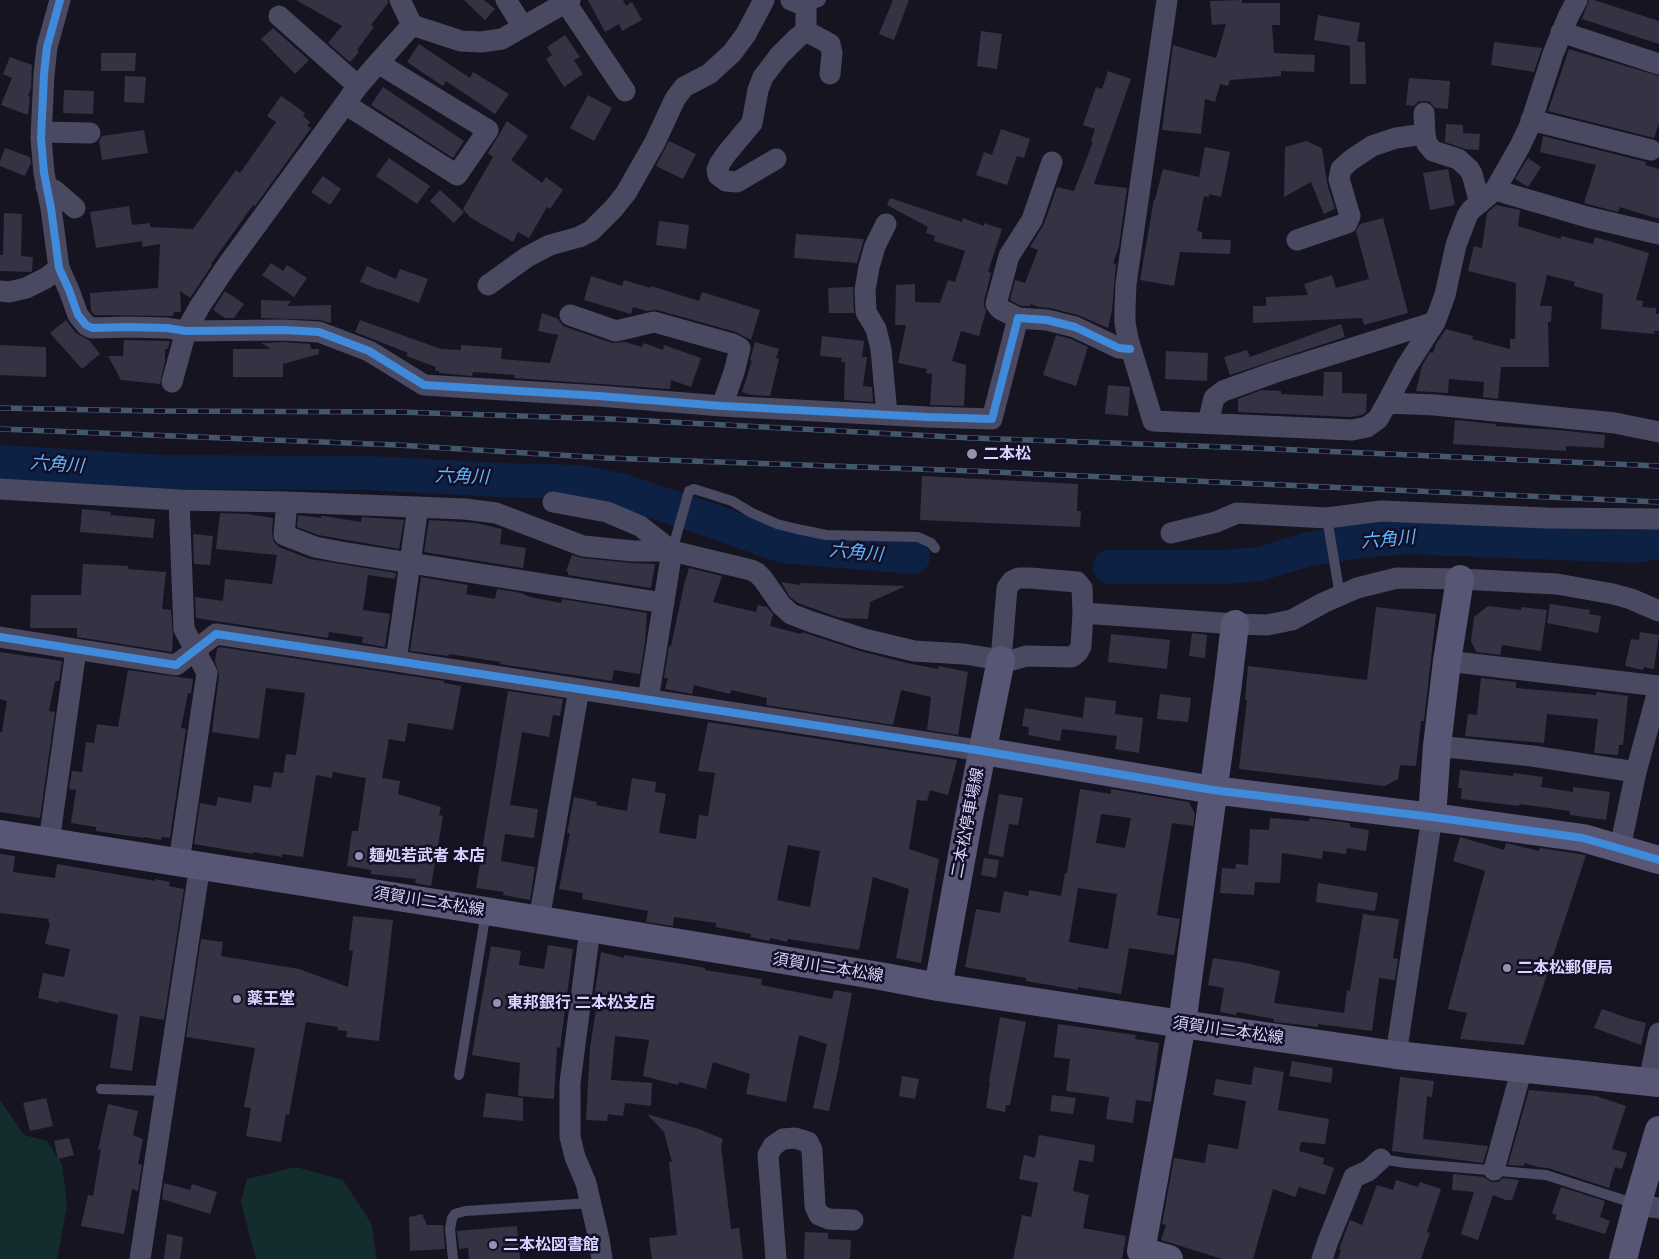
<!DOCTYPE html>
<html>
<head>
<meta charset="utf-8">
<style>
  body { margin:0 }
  canvas { display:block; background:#161421 }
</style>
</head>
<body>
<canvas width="1659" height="1259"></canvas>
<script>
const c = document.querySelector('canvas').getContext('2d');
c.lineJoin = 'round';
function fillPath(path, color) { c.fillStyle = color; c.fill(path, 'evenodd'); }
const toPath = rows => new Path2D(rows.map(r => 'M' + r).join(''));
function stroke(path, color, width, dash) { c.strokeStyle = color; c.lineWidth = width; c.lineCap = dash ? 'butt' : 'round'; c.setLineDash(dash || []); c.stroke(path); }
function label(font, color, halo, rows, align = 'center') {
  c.font = font + ' Karla,"Noto Sans JP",sans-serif'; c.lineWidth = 5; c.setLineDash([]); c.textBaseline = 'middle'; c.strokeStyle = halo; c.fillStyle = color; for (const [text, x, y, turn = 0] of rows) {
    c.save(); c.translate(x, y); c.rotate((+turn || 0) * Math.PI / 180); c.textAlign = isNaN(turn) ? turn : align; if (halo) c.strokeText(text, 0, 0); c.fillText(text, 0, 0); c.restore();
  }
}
fillPath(toPath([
  [0,1100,24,1135,47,1141,62,1164,67,1206,57,1259,0,1259],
  [296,1167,343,1180,371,1223,377,1259,256,1259,241,1202,247,1179]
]), '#132c2d');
stroke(toPath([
  [0,462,162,472,368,473,500,480,580,482,623,491,704,518,783,546,913,557],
  [1110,567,1222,567,1259,564,1306,550,1359,541,1408,537,1635,546,1659,542]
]), '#0d2144', 34);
fillPath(toPath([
  [296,0,388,0,388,3,371,25,374,27,357,50,359,52,350,62,328,43,342,26],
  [464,0,484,0,495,9,485,20],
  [588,0,623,0,626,6,632,2,642,20,622,31,619,24,605,32],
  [893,0,909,0,894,40,879,34],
  [1242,0,1242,3,1280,3,1280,25,1272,25,1274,53,1315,55,1314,72,1281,71,1281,76,1230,80,1228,86,1220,84,1215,102,1205,99,1201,134,1162,130,1173,45,1216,58,1226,24,1212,25,1210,1],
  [1589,0,1594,0,1659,21,1659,44,1582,19],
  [1318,15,1360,23,1357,42,1365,42,1366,84,1350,84,1350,46,1314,40],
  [273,28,309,60,295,74,261,39],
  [981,31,1002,34,997,69,977,66],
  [565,35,580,57,574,60,583,74,564,87,546,59,552,55,547,47],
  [1494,42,1542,48,1534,72,1491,65],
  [419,44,470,78,473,72,509,94,495,114,446,81,443,86,407,62],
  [1569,49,1659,76,1659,123,1654,138,1548,111],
  [101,53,136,53,135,71,101,71],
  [10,57,32,65,31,88,28,96,30,97,28,115,1,105,12,78,3,74],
  [1108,71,1131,79,1094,184,1127,188,1119,246,1113,263,1116,264,1112,310,1108,328,1078,315,1050,308,1038,307,1031,304,1030,306,1021,306,1010,300,1015,280,1025,283,1038,250,1030,247,1044,224,1057,187,1074,191,1093,142,1091,141,1095,129,1083,125,1096,87,1102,89],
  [125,76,146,77,144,103,124,102],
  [1409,78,1450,81,1448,109,1435,108,1430,102,1424,101,1418,102,1414,106,1406,105],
  [383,87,464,141,453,158,371,105],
  [64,90,94,91,93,114,63,113],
  [588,95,612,108,594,141,570,128],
  [281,96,305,113,303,116,310,122,307,126,311,128,255,206,253,205,211,264,212,265,190,298,180,291,181,312,174,312,173,316,94,315,91,311,90,293,158,288,160,244,142,247,142,241,96,248,90,212,129,206,132,225,150,223,150,227,193,229,236,170,240,173,276,122,267,116],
  [507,121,528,136,511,160,542,183,546,177,563,190,550,209,547,207,529,238,518,232,513,242,471,218,463,209,493,157,488,153],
  [1446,124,1463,125,1463,133,1480,134,1479,150,1465,149,1445,142],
  [1001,129,1030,139,1024,158,1017,156,1007,185,976,175,984,152,992,155],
  [144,130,148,153,102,160,99,141,102,136],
  [1543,136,1646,162,1645,165,1659,169,1659,219,1620,207,1618,212,1584,203,1596,165,1540,152],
  [669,141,696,154,683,179,656,166],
  [1306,141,1322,148,1327,183,1335,209,1324,214,1311,182,1284,197,1285,147],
  [1205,147,1230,152,1221,197,1209,194,1209,197,1204,196,1197,231,1202,232,1202,239,1231,240,1230,254,1180,252,1174,286,1140,280,1154,199,1155,200,1163,169,1199,177],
  [5,148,30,157,31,163,25,176,0,166,0,161],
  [389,158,430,186,417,204,376,176],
  [1528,158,1541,167,1528,187,1515,179],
  [1448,169,1455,205,1430,210,1423,173],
  [323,176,341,189,330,205,311,192],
  [440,190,464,212,454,223,430,201],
  [890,198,962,222,963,218,984,226,984,223,1002,229,988,272,991,273,984,301,984,306,986,311,979,336,961,331,952,361,966,365,964,406,930,405,932,374,926,373,927,369,898,363,906,325,895,325,896,285,915,284,915,302,940,303,948,280,955,282,965,251,934,241,935,236,926,233,928,227,887,205],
  [1496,205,1520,210,1518,226,1561,239,1561,236,1593,244,1595,237,1649,253,1636,300,1643,301,1642,307,1656,308,1656,314,1659,314,1659,331,1654,331,1654,334,1601,329,1603,294,1574,286,1575,282,1547,275,1540,306,1552,306,1551,322,1548,322,1549,367,1501,367,1498,399,1483,397,1484,382,1449,379,1448,393,1416,391,1422,366,1430,352,1433,353,1436,344,1446,329,1473,336,1472,339,1510,349,1510,339,1515,339,1516,283,1468,271,1474,246,1482,248,1487,213],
  [4,213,22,214,21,256,33,257,32,271,31,272,0,271,0,255,3,255],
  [1383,218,1408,313,1364,325,1362,318,1253,323,1253,306,1266,306,1266,297,1308,295,1304,284,1332,275,1336,288,1369,279,1356,231,1360,224],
  [659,221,689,225,686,249,656,245],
  [796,234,864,239,857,263,794,258],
  [271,263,283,271,287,265,307,278,294,297,262,275],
  [367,266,396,279,400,269,428,279,419,303,380,289,380,290,360,282],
  [591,276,622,286,624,280,650,288,651,286,699,301,702,292,760,310,751,340,736,332,657,310,646,311,633,307,631,314,584,300],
  [853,287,854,313,829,313,828,288],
  [225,291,244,304,234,318,225,318,213,310],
  [261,300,291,301,287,306,331,305,331,323,320,320,261,318],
  [542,313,558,319,563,326,612,343,625,342,642,347,644,343,663,350,664,345,701,358,691,387,671,380,670,389,514,378,515,375,473,372,472,376,439,373,439,371,435,371,436,367,406,356,408,353,355,332,360,320,441,349,461,350,461,345,502,348,501,359,550,363,558,335,538,331],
  [66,320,76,333,89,340,100,354,82,369,50,333],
  [1341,324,1345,337,1230,375,1224,357,1247,350,1250,357],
  [1056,335,1071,339,1088,347,1076,386,1043,375],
  [822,336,864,341,862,357,867,357,863,386,872,387,873,402,844,400,845,362,841,362,842,358,820,356],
  [124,340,170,341,168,349,165,349,165,361,160,384,121,380,108,356,123,356],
  [284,342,310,344,311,349,319,349,319,354,283,364,283,377,233,377,233,349,271,349,261,343],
  [755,342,779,349,776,358,779,359,770,396,751,395,742,392,752,361,750,360],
  [0,345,46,347,46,377,0,375],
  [1166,351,1208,353,1207,381,1165,379],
  [1324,372,1342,372,1342,393,1367,394,1366,412,1362,415,1351,417,1238,412,1238,399,1261,390,1281,391,1281,394,1323,396],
  [1108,385,1130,387,1128,416,1105,414],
  [1455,420,1496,424,1496,426,1557,430,1605,435,1604,448,1566,446,1566,451,1453,444],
  [922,476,1078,484,1077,511,1081,511,1080,527,920,520],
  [82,509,111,512,110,515,155,519,153,538,80,532],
  [220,513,247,514,273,518,272,534,274,542,279,547,310,559,396,573,395,579,368,575,363,610,390,614,385,647,362,643,363,637,329,632,328,638,196,618,195,597,223,601,225,579,272,584,277,555,216,549],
  [298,515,321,518,321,516,323,516,361,522,362,517,404,520,399,549,318,535,297,527],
  [429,520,476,523,502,529,500,544,526,548,523,568,424,552],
  [193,534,213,536,210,565,194,564],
  [572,555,582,558,632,563,655,564,651,588,568,575,568,572,566,571],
  [83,564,128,566,128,569,166,572,162,609,171,610,173,634,172,652,77,637,77,628,30,628,31,595,81,595],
  [689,568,722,576,713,602,756,612,758,605,767,607,773,614,770,626,801,634,802,632,860,651,907,663,938,669,939,666,968,672,958,735,927,730,931,697,901,690,893,725,766,705,767,698,731,690,730,694,694,685,692,694,665,689,668,678,664,678,669,646,671,646,684,585],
  [421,577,468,585,466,594,495,599,497,589,521,593,530,597,561,603,562,599,647,613,645,642,640,674,614,670,612,681,500,664,501,662,449,654,448,656,410,651],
  [781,582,800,585,801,583,906,586,870,602,868,619,840,618,798,603,790,597],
  [1550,604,1590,610,1589,614,1601,616,1598,633,1547,623],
  [1488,606,1521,610,1521,607,1547,610,1541,651,1502,645,1500,655,1476,652,1471,641,1474,617],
  [1376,607,1436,614,1424,721,1421,721,1416,766,1400,765,1398,779,1385,786,1239,769,1247,700,1245,700,1248,666,1367,680],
  [1640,632,1659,635,1654,669,1644,667,1643,670,1625,666,1631,639,1639,640],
  [1192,633,1207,635,1205,658,1189,656],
  [1111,634,1170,640,1167,669,1108,662],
  [219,647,444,681,444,683,461,686,453,730,408,723,405,742,389,739,382,778,400,781,398,794,441,807,439,815,443,816,431,886,415,883,416,879,371,874,371,870,347,866,352,831,358,831,366,778,333,772,332,778,316,775,303,857,282,854,282,857,253,852,253,854,194,844,200,803,216,806,218,797,251,803,254,785,271,788,274,772,283,773,286,754,296,755,305,693,266,688,259,739,212,732,219,675,215,661,217,649],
  [0,652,62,661,59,681,55,681,49,711,55,712,40,818,0,812,0,732,2,732,7,701,0,699],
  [128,670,193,679,191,693,188,693,181,728,186,729,170,838,162,837,161,840,144,837,144,838,96,831,96,827,71,823,76,790,69,789,72,771,82,772,86,742,94,743,97,724,118,727],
  [1481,678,1516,682,1516,688,1596,695,1597,692,1628,696,1623,745,1619,745,1618,755,1594,753,1598,719,1547,714,1544,743,1465,736,1468,714,1477,715],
  [508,691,563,699,560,716,553,715,549,737,522,732,510,805,538,809,534,838,505,834,501,861,535,867,530,900,503,895,504,892,476,888],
  [1160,694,1191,698,1188,722,1157,719],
  [1085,697,1116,701,1115,714,1143,718,1139,753,1115,749,1117,736,1062,729,1060,741,1028,735,1029,727,1022,726,1025,708,1083,718],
  [708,722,957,760,948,795,930,790,927,801,917,800,909,849,939,859,921,963,896,958,909,889,873,877,859,950,788,939,787,942,770,938,770,941,750,937,751,934,716,927,716,923,674,917,673,926,646,922,648,911,582,899,583,893,559,889,570,833,567,833,574,797,597,802,596,805,627,811,632,778,656,782,655,792,666,794,659,833,696,839,699,815,708,816,715,773,698,771],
  [788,845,820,851,810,907,777,900],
  [1460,770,1513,776,1514,773,1543,777,1541,787,1573,792,1573,787,1610,792,1606,820,1570,815,1570,811,1520,804,1519,806,1461,799,1462,788,1458,788],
  [1080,789,1111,794,1111,789,1189,802,1195,814,1193,826,1172,823,1157,915,1180,919,1174,955,1129,948,1121,994,1078,987,1078,990,1026,981,1026,978,965,967,976,909,1000,913,1004,891,1028,896,1029,890,1061,896,1065,873,1067,873],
  [1101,814,1131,818,1125,848,1096,843],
  [1078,888,1117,894,1108,949,1069,942],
  [999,794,1023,798,1018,825,1009,824,1003,857,988,854],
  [1270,818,1309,821,1309,818,1350,823,1350,827,1369,830,1366,851,1347,848,1346,854,1323,851,1322,859,1282,853,1280,883,1255,882,1254,895,1220,893,1222,868,1235,869,1236,864,1248,865,1250,829,1269,830],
  [1460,837,1504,850,1506,843,1539,851,1540,848,1586,855,1524,1045,1460,1039,1467,1013,1448,1009,1485,871,1453,861],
  [0,854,15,856,13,872,55,878,57,864,155,881,155,879,170,882,169,886,184,889,164,1020,140,1016,132,1071,110,1068,118,1015,59,1001,59,1003,38,998,43,973,64,977,70,949,45,944,50,923,48,923,49,919,0,913],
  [984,858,999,860,996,878,981,875],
  [1318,883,1378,893,1375,911,1316,902],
  [1363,914,1399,919,1393,958,1398,959,1395,980,1379,978,1372,1031,1318,1024,1318,1027,1294,1024,1274,1022,1274,1019,1237,1012,1236,1015,1220,1012,1224,988,1208,985,1213,958,1246,963,1280,971,1274,1003,1344,1013,1347,990,1350,991],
  [353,916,393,920,379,1041,346,1037,347,1031,338,1030,338,1027,306,1022,289,1115,286,1114,281,1142,246,1136,251,1108,244,1107,255,1048,186,1037,201,939,223,942,221,956,299,969,348,987,353,951,349,950],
  [548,945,573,949,560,1048,557,1047,554,1099,518,1096,520,1063,472,1055,491,946,521,951,519,965,544,969],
  [601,952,624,958,624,955,683,964,705,968,705,970,762,979,761,985,832,999,834,990,852,993,839,1060,840,1060,829,1111,813,1108,827,1044,799,1035,786,1102,746,1094,750,1074,713,1062,706,1089,679,1082,678,1085,643,1076,649,1040,615,1036,611,1080,652,1083,651,1106,625,1103,623,1116,608,1114,607,1121,586,1120,590,1048,596,1010,592,1010],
  [1602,1009,1630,1019,1646,1023,1641,1045,1594,1028],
  [1000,1017,1026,1022,1010,1105,1006,1105,1005,1112,986,1108,990,1082,989,1082],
  [1058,1024,1136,1035,1135,1039,1159,1043,1151,1102,1136,1100,1133,1123,1106,1119,1109,1097,1066,1091,1070,1059,1054,1057],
  [1292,1061,1333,1068,1331,1083,1289,1076],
  [1254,1067,1284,1072,1278,1110,1329,1119,1325,1144,1301,1142,1299,1151,1324,1158,1323,1164,1334,1168,1325,1195,1299,1187,1295,1197,1273,1189,1253,1259,1222,1259,1161,1240,1166,1225,1162,1224,1174,1158,1205,1163,1208,1144,1238,1149,1246,1101,1213,1095,1216,1079,1251,1085],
  [902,1076,919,1079,915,1099,899,1096],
  [1400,1077,1434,1081,1432,1097,1427,1096,1423,1139,1488,1146,1483,1163,1392,1151],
  [1529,1090,1596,1096,1626,1106,1612,1149,1627,1153,1622,1169,1615,1167,1609,1188,1548,1168,1537,1167,1525,1163,1524,1166,1508,1165],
  [486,1093,523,1098,523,1121,483,1117],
  [1052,1095,1076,1098,1073,1114,1050,1111],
  [46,1098,53,1126,30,1131,23,1103],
  [108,1104,138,1111,133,1135,143,1139,138,1164,142,1165,138,1191,132,1189,124,1234,81,1226,88,1195,93,1196,101,1149,98,1150],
  [647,1114,699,1129,723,1139,721,1146,731,1229,739,1228,743,1259,652,1259,649,1238,677,1235,669,1162,672,1162,664,1132],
  [1039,1135,1095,1145,1093,1162,1079,1160,1073,1191,1089,1195,1083,1228,1126,1236,1122,1259,1013,1259,1022,1215,1031,1217,1038,1183,1019,1179,1024,1155,1035,1158],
  [69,1138,74,1155,58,1159,54,1141],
  [1453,1174,1484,1177,1491,1182,1498,1182,1503,1178,1519,1180,1512,1200,1506,1200,1493,1195,1478,1240,1461,1234,1474,1192,1452,1190],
  [1396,1180,1418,1187,1420,1182,1441,1189,1427,1232,1430,1233,1421,1259,1338,1259,1341,1250,1339,1249,1350,1220,1362,1225,1377,1185,1393,1190],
  [164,1183,190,1190,192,1184,217,1192,210,1214,162,1199],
  [1561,1187,1605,1201,1600,1217,1610,1221,1605,1234,1555,1219,1557,1215,1552,1213],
  [422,1214,427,1225,443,1225,445,1249,410,1251,409,1217],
  [517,1226,520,1259,469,1259,468,1248,459,1249,457,1231],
  [805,1232,828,1233,828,1239,851,1240,850,1259,804,1259],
  [167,1234,183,1237,180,1259,164,1259]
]), '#343243');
stroke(toPath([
  [806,6,819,2,821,0],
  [1327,518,1340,596],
  [672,551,689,491,694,489,732,501,752,513,777,524,797,529,826,535,918,537,931,543,935,548],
  [459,1075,486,912],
  [101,1089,165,1091],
  [1381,1159,1406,1163,1546,1175,1636,1204],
  [453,1259,450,1229,452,1218,455,1214,465,1211,591,1203]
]), '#4a4962', 10);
stroke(toPath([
  [60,0,47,47,44,74,41,138,44,173,51,208,59,268,69,290,78,315,86,325,92,328,128,327,167,328,186,331,284,330,319,332,369,351,424,385,599,396,722,406,928,417,992,419,1018,318,1047,320,1075,327,1119,348,1130,349],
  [400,0,412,25,461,41,481,42,502,39,570,0],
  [506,0,523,27],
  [564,0,625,91],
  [1167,0,1126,284,1125,308,1125,323,1128,339,1153,421,1352,430,1367,427,1378,419,1387,403,1435,405,1615,423,1659,432],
  [279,16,358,86],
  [806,31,830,44,832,53,830,74],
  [1561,32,1659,64],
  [378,63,488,130,457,175,345,104,358,86,378,63,412,25],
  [1424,113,1425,134,1427,144,1433,151,1458,159,1469,169,1472,174,1480,203],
  [1531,120,1651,150],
  [41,132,90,133],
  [776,159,737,182,726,181,718,175,717,170,720,163,727,153,752,123,758,90,763,77,779,56,797,38,806,31,806,6,791,0],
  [46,187,54,190,75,208],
  [1495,190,1587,217,1659,234],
  [886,224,875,246,869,267,865,290,866,312,876,329,881,349,887,415],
  [1297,240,1347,223,1350,216,1339,179,1341,169,1351,160,1372,146,1396,138,1425,134],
  [488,285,527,257,550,245,579,237,591,231,614,208,626,193,655,142,675,99,684,87,709,74,732,53,746,34,764,0],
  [0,291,9,292,26,288,46,278,59,268],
  [570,315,616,331,654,322,733,344,740,348,734,372,722,406],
  [1018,318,1000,309,996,304,1009,256,1032,220,1052,162],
  [172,382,186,331,200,306,226,267,345,104],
  [1387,403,1406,367,1435,322,1445,295,1456,245,1467,216,1471,210,1495,190,1520,146,1530,125,1553,54,1568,17,1577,0],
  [1208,423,1214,398,1223,391,1273,373,1435,322],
  [0,489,179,500,287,502,465,509,496,513,583,546,633,551,672,551,751,570,757,573,763,579,781,605,791,614,809,621,864,639,914,651,964,654,1001,660,1013,660,1026,656,1072,657,1078,652,1081,646,1083,613,1082,588,1077,582,1030,578,1019,578,1012,581,1007,588,1001,660],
  [179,500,184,629,207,673,179,862],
  [287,502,284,535,315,547,341,552,664,603],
  [553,502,607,512,640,526,672,551,648,700],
  [1171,533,1216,522,1237,513,1327,518,1381,511,1547,518,1659,519],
  [1083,613,1235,624,1267,625,1292,620,1323,603,1357,588,1397,578,1460,579,1557,584,1613,594,1631,599,1659,611],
  [0,637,176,665,216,634,396,661,983,751],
  [396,661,418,507],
  [1447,661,1659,686],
  [1437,746,1532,756,1636,772],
  [49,842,76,650],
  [1620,848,1636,772,1659,687],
  [539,920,579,689],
  [590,929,570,1083,570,1137,575,1157,586,1183,599,1239,602,1259],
  [1396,1055,1432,817],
  [1649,1081,1659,1033],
  [1494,1170,1522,1068],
  [1637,1205,1659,1208],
  [140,1259,200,865],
  [776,1259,768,1155,773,1146,783,1139,795,1138,808,1142,812,1150,815,1206,819,1215,829,1219,853,1220],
  [1322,1259,1328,1241,1354,1177,1368,1171,1381,1159]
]), '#4a4962', 21);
stroke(toPath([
  [983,751,1213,790,1432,817,1583,838,1659,860],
  [1432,817,1437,746,1447,661,1460,579],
  [0,834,486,911,880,976,938,987,1182,1024,1396,1055,1659,1083],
  [938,987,969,817,1001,660],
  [1169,1259,1141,1251,1182,1024,1228,683,1235,624],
  [1623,1259,1637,1205,1659,1130]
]), '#575674', 28);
const rail = toPath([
  [0,408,155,411,399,412,611,419,972,438,1252,448,1659,466],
  [0,429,397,445,607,458,972,471,1659,502]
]);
stroke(rail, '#43596b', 5.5);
stroke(rail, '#130f26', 4, [11]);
stroke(toPath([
  [60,0,47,47,44,74,41,138,44,173,51,208,59,268,69,290,78,315,86,325,92,328,128,327,167,328,186,331,284,330,319,332,369,351,424,385,599,396,722,406,928,417,992,419,1018,318,1047,320,1075,327,1119,348,1130,349],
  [0,637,176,665,216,634,396,661,983,751,1213,790,1432,817,1583,838,1659,860]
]), '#408adc', 8);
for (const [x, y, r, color] of [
  [972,454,6,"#9591b1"],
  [359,856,5,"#9591b1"],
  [1507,968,5,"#9591b1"],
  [237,999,5,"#9591b1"],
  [497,1003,5,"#9591b1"],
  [493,1245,5,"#9591b1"]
]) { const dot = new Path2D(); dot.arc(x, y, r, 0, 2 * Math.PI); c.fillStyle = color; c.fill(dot); stroke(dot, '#130f26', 2); }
label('bold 16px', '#d9d4ff', '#130f26', [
  ["二本松",983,454],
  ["麺処若武者 本店",369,856],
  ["二本松郵便局",1517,968],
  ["薬王堂",247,999],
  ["東邦銀行 二本松支店",507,1003],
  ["二本松図書館",503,1245]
], 'left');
label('16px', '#d9d4ff', '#130f26', [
  ["二本松停車場線",968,823,-79],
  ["須賀川二本松線",429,902,9],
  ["須賀川二本松線",828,968,9],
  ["須賀川二本松線",1228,1031,8]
]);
label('italic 18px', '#62b6ff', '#130f26', [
  ["六角川",57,465,4],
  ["六角川",462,477,2],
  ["六角川",1388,540,-5],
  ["六角川",856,553,5]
]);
</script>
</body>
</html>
